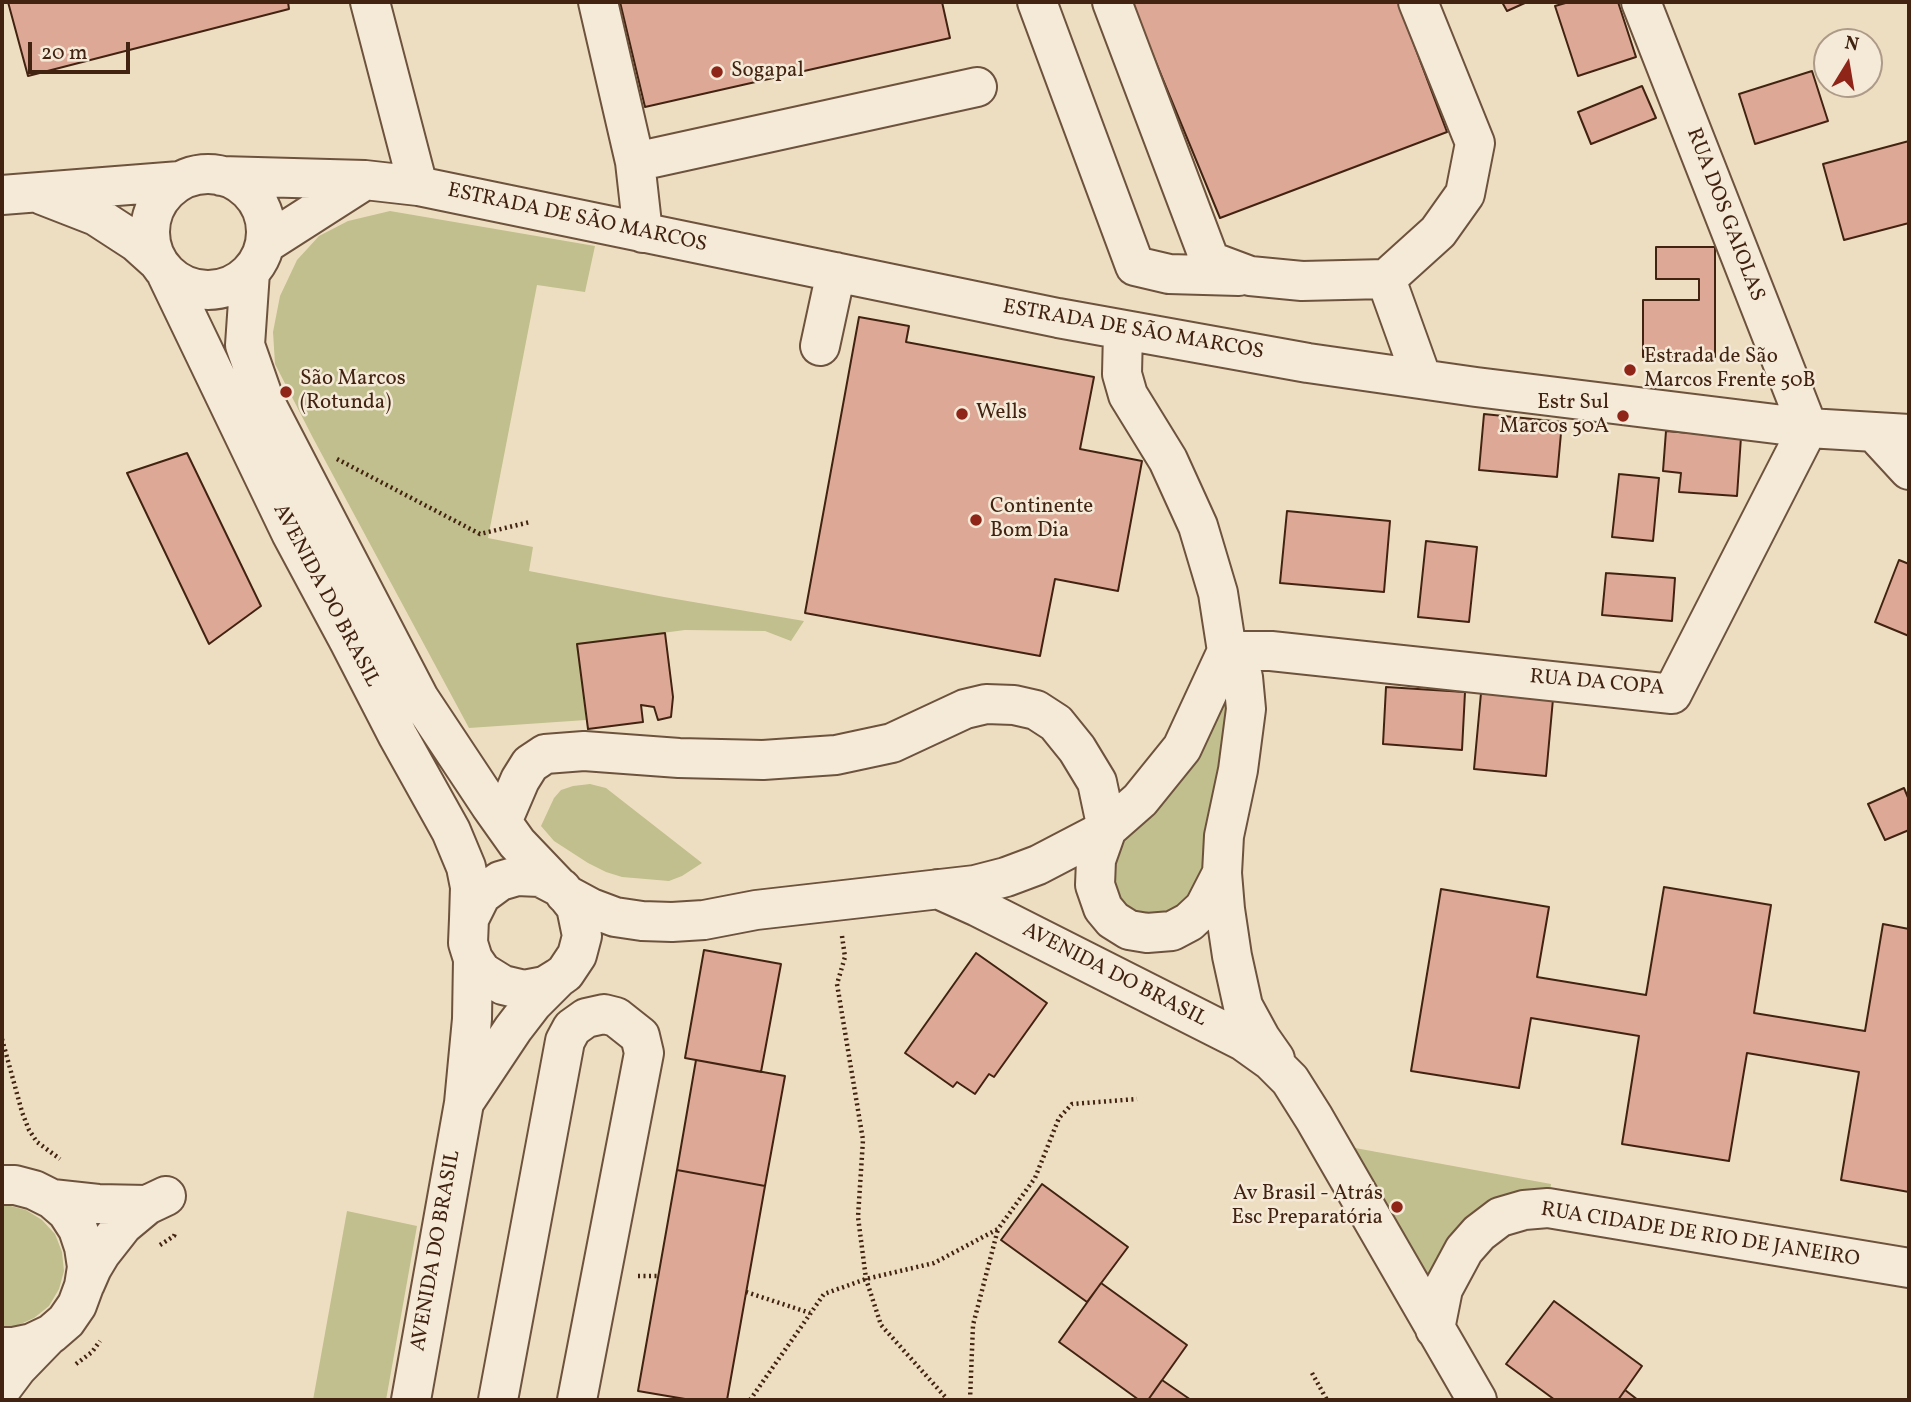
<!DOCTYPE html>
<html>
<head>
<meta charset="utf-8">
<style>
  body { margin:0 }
  #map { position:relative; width:1911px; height:1402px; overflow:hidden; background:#eedec1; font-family:Vollkorn,serif }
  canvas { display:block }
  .frame { position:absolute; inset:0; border:4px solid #422311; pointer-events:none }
  .north { position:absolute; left:1813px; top:28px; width:70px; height:70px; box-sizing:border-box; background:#f4ead7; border:2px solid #ad9a88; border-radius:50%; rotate:11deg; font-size:19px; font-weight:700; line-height:28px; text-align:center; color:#422311 }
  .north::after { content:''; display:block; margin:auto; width:24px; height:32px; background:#8f2418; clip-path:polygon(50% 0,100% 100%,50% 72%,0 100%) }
  .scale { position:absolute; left:28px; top:42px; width:102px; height:32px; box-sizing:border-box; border:4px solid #422311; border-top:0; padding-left:9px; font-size:21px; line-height:24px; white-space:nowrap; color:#422311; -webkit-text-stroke:5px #f4ead7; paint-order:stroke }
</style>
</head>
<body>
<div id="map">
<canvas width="1911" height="1402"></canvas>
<div class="frame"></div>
<div class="north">N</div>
<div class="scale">20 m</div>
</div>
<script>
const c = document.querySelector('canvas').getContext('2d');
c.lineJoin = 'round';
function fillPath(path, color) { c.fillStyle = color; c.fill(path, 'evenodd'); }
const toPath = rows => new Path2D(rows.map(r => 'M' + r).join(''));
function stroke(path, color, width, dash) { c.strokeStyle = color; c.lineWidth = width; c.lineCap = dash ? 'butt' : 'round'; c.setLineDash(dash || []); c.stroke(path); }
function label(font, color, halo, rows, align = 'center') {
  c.font = font + ' Vollkorn,serif'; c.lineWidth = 5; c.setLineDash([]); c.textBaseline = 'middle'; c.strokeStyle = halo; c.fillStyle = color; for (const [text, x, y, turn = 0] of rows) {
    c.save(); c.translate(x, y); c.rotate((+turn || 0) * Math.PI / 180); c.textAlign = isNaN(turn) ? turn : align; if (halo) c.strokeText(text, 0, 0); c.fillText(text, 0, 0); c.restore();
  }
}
fillPath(toPath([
  [390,211,595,246,585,292,537,285,488,538,533,547,529,571,664,597,804,621,791,641,765,631,685,630,578,644,586,720,469,728,313,438,275,364,273,332,280,296,297,260,319,236,348,221],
  [1227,675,1229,760,1214,860,1178,923,1119,914,1108,866,1120,837],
  [590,784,606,788,702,863,682,876,669,881,622,877,606,872,588,863,554,841,541,826,554,798,561,790,573,786],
  [1328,1143,1551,1184,1548,1208,1500,1217,1435,1329],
  [7,1205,26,1210,42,1220,55,1234,62,1252,64,1271,59,1289,49,1306,34,1318,16,1326,2,1326,2,1206],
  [347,1211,417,1226,386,1400,313,1400]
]), '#c1bf8d');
const building = toPath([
  [8,2,288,2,289,9,28,76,8,2],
  [620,2,942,2,950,38,645,107,620,2],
  [1131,2,1398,2,1447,132,1220,218,1131,2],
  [1502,2,1527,2,1507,11,1502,2],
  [1569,2,1618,2,1636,57,1578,76,1555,6,1569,2],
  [1812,71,1828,121,1755,144,1739,94,1812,71],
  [1642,86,1656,118,1591,144,1578,112,1642,86],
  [1909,141,1909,223,1844,240,1823,164,1909,141],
  [1656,247,1715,247,1715,357,1643,357,1643,300,1699,300,1699,279,1656,279,1656,247],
  [859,317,909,326,906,342,1094,377,1080,449,1142,461,1118,591,1055,579,1040,656,805,613,859,317],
  [1484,414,1562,422,1557,477,1479,470,1484,414],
  [1666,431,1741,437,1737,496,1679,492,1681,473,1663,471,1666,431],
  [187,453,261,606,209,644,127,473,187,453],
  [1619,474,1659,478,1653,541,1612,537,1619,474],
  [1287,511,1390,521,1384,592,1280,583,1287,511],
  [1426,541,1477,547,1469,622,1418,617,1426,541],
  [1899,560,1909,564,1909,636,1875,622,1899,560],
  [1606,573,1675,578,1672,621,1602,615,1606,573],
  [665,633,673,697,671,717,658,720,654,707,641,705,643,722,588,729,577,644,665,633],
  [1386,687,1465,692,1462,750,1383,744,1386,687],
  [1481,693,1553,699,1546,776,1474,769,1481,693],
  [1904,788,1909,800,1909,830,1885,840,1868,804,1904,788],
  [1664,887,1771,905,1754,1013,1865,1031,1883,924,1909,929,1909,1192,1841,1180,1859,1072,1747,1053,1729,1161,1622,1144,1639,1036,1531,1018,1519,1088,1411,1071,1441,889,1549,907,1537,977,1646,995,1664,887],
  [704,950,781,964,761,1072,685,1058,704,950],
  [976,953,1047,1003,994,1077,989,1074,975,1094,957,1082,953,1087,905,1053,976,953],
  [696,1060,785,1076,765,1186,677,1170,696,1060],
  [677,1170,765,1186,727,1400,691,1400,638,1391,677,1170],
  [1042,1184,1128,1247,1087,1302,1001,1240,1042,1184],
  [1101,1283,1187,1345,1148,1400,1139,1400,1059,1342,1101,1283],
  [1554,1301,1642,1366,1618,1400,1555,1400,1506,1364,1554,1301],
  [1162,1380,1191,1400,1148,1400,1162,1380],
  [1625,1390,1638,1400,1618,1400,1625,1390]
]);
fillPath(building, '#dea896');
stroke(building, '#422311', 2);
const minor = toPath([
  [370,2,418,186],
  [598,2,635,162,643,233],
  [1037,2,1135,266,1169,274,1239,276],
  [1112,2,1210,261,1250,276,1302,281,1386,279,1438,232,1465,194,1475,143,1418,2],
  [635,162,977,87],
  '150 232a58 58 0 1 1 116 0a58 58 0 1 1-116 0Z',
  [221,176,365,180,418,186,1058,318,1308,363,1476,387,1808,428,1909,434],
  [2,195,180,181],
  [42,195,96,216,136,242,156,260],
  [265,244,365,180],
  [250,272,245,345,265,402,419,698,490,805,517,843,559,887],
  [167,275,291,533,349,641,398,736,451,831,466,867,470,887,469,919,468,943,473,959,482,972,503,985,524,990,545,986,558,978,565,973,577,955,582,936,576,907,561,888,540,877,517,876,500,881,481,895,469,919],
  [1386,279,1422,379],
  [1123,331,1122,374,1128,395,1168,460,1198,526,1218,593,1227,651,1271,651,1672,694,1808,428,1641,2],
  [820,346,836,272],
  [1874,432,1909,470],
  [1227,651,1243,677,1246,709,1238,770,1224,836,1222,873,1225,909,1232,956,1243,1006,1261,1039,1275,1059],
  [502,822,520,780,530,764,545,754,584,751,679,758,763,760,836,755,892,743,965,709,986,704,1014,705,1036,710,1056,723,1077,749,1097,782,1107,829,1096,860,1095,885,1103,908,1113,920,1129,930,1147,933,1172,931,1189,922,1204,908,1222,873],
  [938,889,978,907,1243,1041,1271,1061,1290,1080,1314,1118,1477,1400],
  [565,894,591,908,615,917,642,921,672,922,704,920,756,910,975,885,1006,877,1038,865,1107,829,1140,800,1182,748,1227,651],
  [465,1101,513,1029,533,1003,557,979],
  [2,1185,15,1185,34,1190,52,1199,67,1212,78,1229,84,1247,87,1267,84,1286,77,1305,66,1321,51,1334,32,1343,13,1347,2,1347],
  [52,1199,98,1204,147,1205],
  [85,1284,92,1268,101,1253,123,1225,147,1205,166,1196],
  [1435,1329,1443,1289,1464,1250,1479,1233,1500,1217,1524,1210,1548,1208,1909,1268],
  [2,1388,17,1368,49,1335],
  [411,1400,464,1103,472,1019,473,959],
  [498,1400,565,1041,572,1028,586,1018,604,1014,616,1017,640,1036,644,1053,577,1400]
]);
stroke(minor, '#6d523d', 42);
stroke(toPath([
  [337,459,480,534,530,522],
  [842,936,845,957,837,984,863,1140,858,1217,866,1279,881,1325,948,1400],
  [2,1039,22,1112,29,1130,37,1142,60,1159],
  [160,1245,174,1236,176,1231],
  [638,1276,658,1276],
  [746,1292,810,1313],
  [76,1364,92,1352,100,1341],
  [1312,1373,1327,1400],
  [750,1400,824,1294,866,1279,934,1263,998,1229,1035,1178,1059,1118,1072,1104,1137,1099],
  [970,1400,973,1325,998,1229]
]), '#422311', 4.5, [2, 3.5]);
stroke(minor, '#f4ead7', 38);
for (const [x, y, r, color] of [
  [717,72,7,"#8f2418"],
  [1630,370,7,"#8f2418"],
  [286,392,7,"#8f2418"],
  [962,414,7,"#8f2418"],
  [1623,416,7,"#8f2418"],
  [976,520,7,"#8f2418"],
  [1397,1207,7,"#8f2418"]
]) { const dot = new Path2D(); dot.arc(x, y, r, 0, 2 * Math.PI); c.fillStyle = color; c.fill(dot); stroke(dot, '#f4ead7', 2.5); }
label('21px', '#422311', '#f4ead7', [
  ["Sogapal",731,72],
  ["Estrada de São",1644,358],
  ["Marcos Frente 50B",1644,382],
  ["São Marcos",300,380],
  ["(Rotunda)",300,404],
  ["Estr Sul",1609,404,"right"],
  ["Marcos 50A",1609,428,"right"],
  ["Wells",976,414],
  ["Continente",990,508],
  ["Bom Dia",990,532],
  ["Av Brasil - Atrás",1383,1195,"right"],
  ["Esc Preparatória",1383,1219,"right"]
], 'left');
label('21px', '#422311', '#f4ead7', [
  ["RUA DOS GAIOLAS",1724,215,69],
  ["ESTRADA DE SÃO MARCOS",577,219,12],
  ["ESTRADA DE SÃO MARCOS",1133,331,10],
  ["AVENIDA DO BRASIL",325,596,62],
  ["RUA DA COPA",1597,684,5],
  ["AVENIDA DO BRASIL",1114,976,27],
  ["RUA CIDADE DE RIO DE JANEIRO",1700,1236,9],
  ["AVENIDA DO BRASIL",437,1251,-80]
]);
</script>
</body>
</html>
